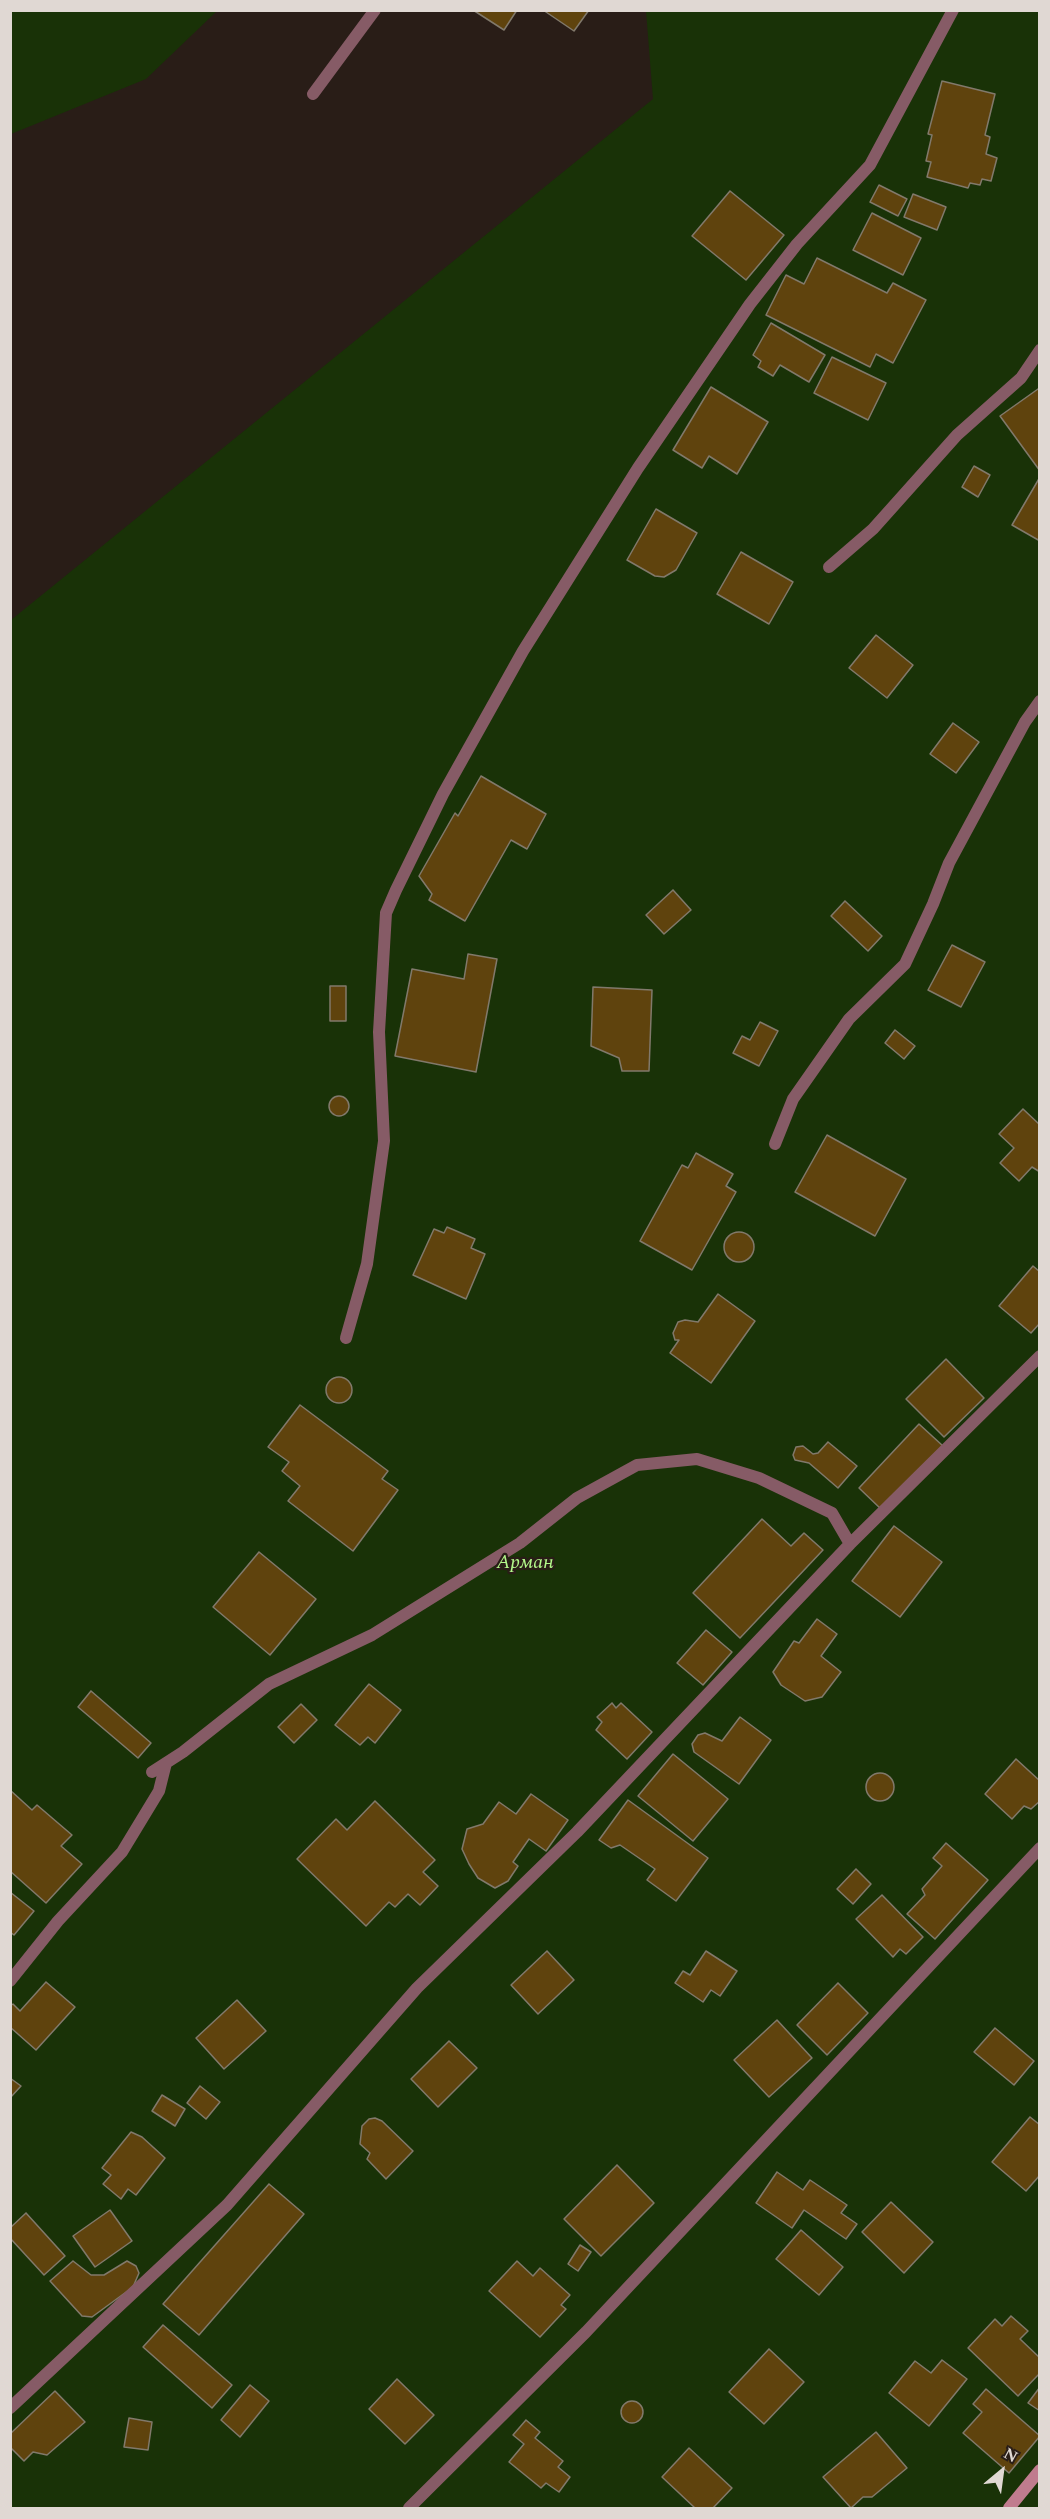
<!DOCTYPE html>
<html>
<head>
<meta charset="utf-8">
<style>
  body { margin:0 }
  #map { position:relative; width:1050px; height:2519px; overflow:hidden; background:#291d17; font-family:Spectral,serif }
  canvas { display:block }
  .frame { position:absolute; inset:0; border:12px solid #e0d8d3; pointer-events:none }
  .north { position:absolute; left:972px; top:2441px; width:60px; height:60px; -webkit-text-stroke:4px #291d17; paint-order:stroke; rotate:29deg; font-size:16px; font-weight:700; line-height:24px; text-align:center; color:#e0d8d3 }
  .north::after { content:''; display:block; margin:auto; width:21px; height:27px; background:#e0d8d3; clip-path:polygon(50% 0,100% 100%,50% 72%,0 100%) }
</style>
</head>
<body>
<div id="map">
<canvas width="1050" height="2519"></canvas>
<div class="frame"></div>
<div class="north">N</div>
</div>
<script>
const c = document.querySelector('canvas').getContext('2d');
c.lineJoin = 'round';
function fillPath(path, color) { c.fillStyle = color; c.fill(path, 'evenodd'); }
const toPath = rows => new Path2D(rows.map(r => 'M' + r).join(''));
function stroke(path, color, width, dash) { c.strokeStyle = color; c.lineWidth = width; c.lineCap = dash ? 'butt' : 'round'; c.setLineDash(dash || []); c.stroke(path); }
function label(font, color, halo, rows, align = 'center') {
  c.font = font + ' Spectral,serif'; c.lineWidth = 4.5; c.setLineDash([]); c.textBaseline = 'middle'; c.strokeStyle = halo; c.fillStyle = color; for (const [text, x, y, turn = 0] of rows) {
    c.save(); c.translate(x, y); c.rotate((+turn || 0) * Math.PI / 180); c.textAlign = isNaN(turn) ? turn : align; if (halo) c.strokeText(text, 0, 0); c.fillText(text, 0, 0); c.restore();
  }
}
fillPath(toPath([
  [11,10,217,10,217,11,146,79,11,134],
  [646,11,1039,11,1039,2508,11,2508,11,620,653,99]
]), '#193207');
const building = toPath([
  [473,10,517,10,504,30,473,10],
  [543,10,589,10,574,31,543,10],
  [942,81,995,94,985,135,990,137,986,154,997,158,991,181,982,179,980,185,970,183,968,188,927,177,931,162,926,161,932,135,928,134,942,81],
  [879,185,907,199,898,216,870,202,879,185],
  [730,191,784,235,746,280,692,236,730,191],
  [913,194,946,207,937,230,904,217,913,194],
  [872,213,921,238,903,275,853,250,872,213],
  [817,258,887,293,893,283,926,300,893,363,876,354,870,367,766,315,786,275,804,284,817,258],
  [771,323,825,355,809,382,780,365,773,376,758,367,761,361,753,355,771,323],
  [832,357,886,383,868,420,814,393,832,357],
  [711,387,768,422,737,474,709,456,702,468,673,450,711,387],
  [1038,389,1040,391,1040,471,1000,416,1038,389],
  [974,466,990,475,978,497,962,487,974,466],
  [1040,477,1040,541,1012,525,1040,477],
  [656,509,697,533,676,570,664,577,655,576,627,560,656,509],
  [741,552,793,582,769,624,717,594,741,552],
  [876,635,913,665,887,698,849,668,876,635],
  [953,723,979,742,956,773,930,754,953,723],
  [481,776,546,814,527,849,511,840,465,921,429,900,432,894,419,876,455,813,458,816,481,776],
  [673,890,691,910,664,934,646,915,673,890],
  [845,901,882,936,868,951,831,916,845,901],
  [952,945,985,962,961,1007,928,990,952,945],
  [468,954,497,959,476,1072,395,1056,412,969,464,979,468,954],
  [330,986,346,986,346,1021,330,1021,330,986],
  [593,987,652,990,649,1071,622,1071,619,1058,591,1046,593,987],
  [760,1022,778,1031,759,1066,733,1053,742,1036,750,1040,760,1022],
  [895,1030,915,1046,904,1059,885,1043,895,1030],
  '329 1106a10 10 0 1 1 20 0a10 10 0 1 1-20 0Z',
  [1023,1109,1040,1125,1040,1172,1032,1167,1019,1181,1000,1163,1014,1148,999,1134,1023,1109],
  [827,1135,906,1179,875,1236,795,1192,827,1135],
  [696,1153,733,1174,726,1186,736,1192,692,1270,640,1241,682,1165,688,1168,696,1153],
  [447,1227,475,1239,471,1248,485,1254,466,1299,413,1275,434,1229,444,1233,447,1227],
  '724 1247a15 15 0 1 1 30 0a15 15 0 1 1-30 0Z',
  [1033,1266,1040,1272,1040,1323,1031,1333,999,1306,1033,1266],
  [718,1294,755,1321,711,1383,670,1353,679,1340,675,1340,673,1333,678,1322,685,1320,698,1322,718,1294],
  [946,1359,984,1398,944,1437,906,1399,946,1359],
  '326 1390a13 13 0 1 1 26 0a13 13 0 1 1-26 0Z',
  [300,1405,388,1471,382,1479,398,1490,353,1551,288,1501,300,1486,282,1471,289,1462,268,1447,300,1405],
  [919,1424,943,1446,882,1510,859,1488,919,1424],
  [828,1442,857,1466,838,1488,809,1463,795,1460,793,1455,796,1447,803,1446,813,1454,818,1453,828,1442],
  [762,1519,791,1546,804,1533,823,1550,740,1638,693,1593,762,1519],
  [894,1526,942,1562,900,1617,852,1581,894,1526],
  [259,1552,316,1599,270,1655,213,1607,259,1552],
  [817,1619,837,1634,821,1656,841,1672,822,1697,805,1701,781,1685,773,1672,794,1641,799,1643,817,1619],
  [706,1630,732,1652,703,1685,677,1663,706,1630],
  [369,1684,401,1710,375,1743,368,1737,360,1745,335,1725,369,1684],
  [91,1691,151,1743,138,1758,78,1707,91,1691],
  [612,1703,616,1708,621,1703,652,1732,627,1759,596,1730,602,1722,597,1717,612,1703],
  [301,1704,317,1720,294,1743,278,1727,301,1704],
  [740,1717,771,1740,739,1784,694,1752,692,1744,698,1735,705,1733,722,1741,740,1717],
  [673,1754,728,1799,693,1841,638,1796,673,1754],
  [1016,1759,1040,1781,1040,1801,1031,1809,1024,1806,1012,1819,985,1794,1016,1759],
  '866 1787a14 14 0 1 1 28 0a14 14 0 1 1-28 0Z',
  [10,1790,32,1810,37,1805,72,1835,61,1846,82,1864,46,1903,10,1871,10,1790],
  [531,1794,568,1820,546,1851,529,1839,513,1862,518,1866,508,1881,495,1888,478,1878,469,1864,462,1849,467,1829,483,1824,499,1802,516,1814,531,1794],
  [628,1800,708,1858,676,1901,647,1880,655,1869,620,1845,611,1848,599,1840,628,1800],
  [375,1801,435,1860,423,1872,438,1886,420,1905,408,1894,395,1907,389,1902,366,1926,297,1859,336,1819,347,1830,375,1801],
  [946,1843,988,1880,935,1939,907,1914,925,1895,922,1889,942,1866,933,1858,946,1843],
  [856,1869,871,1884,853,1904,837,1889,856,1869],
  [10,1892,34,1911,14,1935,10,1932,10,1892],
  [882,1895,923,1937,906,1954,900,1949,893,1957,856,1919,882,1895],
  [547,1951,574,1980,538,2014,511,1985,547,1951],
  [706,1951,737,1971,720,1996,711,1990,703,2002,675,1983,683,1971,690,1975,706,1951],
  [46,1982,75,2007,36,2050,10,2027,10,2006,13,2004,20,2011,46,1982],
  [838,1983,868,2013,827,2055,797,2025,838,1983],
  [237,2000,266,2031,224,2069,196,2038,237,2000],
  [777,2020,812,2058,769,2097,734,2060,777,2020],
  [995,2028,1034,2061,1014,2085,974,2052,995,2028],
  [449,2041,477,2068,438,2107,411,2079,449,2041],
  [10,2078,21,2086,10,2098,10,2078],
  [200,2086,220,2102,206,2119,187,2103,200,2086],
  [162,2095,185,2109,175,2126,152,2111,162,2095],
  [1030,2117,1040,2125,1040,2175,1026,2191,992,2162,1030,2117],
  [375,2118,382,2121,413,2151,386,2179,367,2159,370,2153,360,2144,362,2126,369,2119,375,2118],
  [131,2132,142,2137,165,2158,136,2195,128,2189,121,2199,103,2184,111,2175,102,2168,131,2132],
  [617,2165,654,2203,601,2256,564,2219,617,2165],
  [777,2172,803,2190,810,2180,847,2205,841,2213,857,2224,846,2239,804,2210,792,2228,756,2203,777,2172],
  [269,2184,304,2214,199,2335,163,2304,269,2184],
  [891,2202,933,2242,904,2273,862,2232,891,2202],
  [110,2210,132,2241,95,2267,73,2236,110,2210],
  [26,2213,65,2256,44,2275,10,2238,10,2228,26,2213],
  [801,2230,843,2267,819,2295,776,2259,801,2230],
  [580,2245,591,2252,578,2271,568,2264,580,2245],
  [73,2261,91,2275,104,2275,127,2261,136,2266,139,2273,133,2287,92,2317,82,2316,50,2281,73,2261],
  [517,2261,533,2276,540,2268,570,2295,561,2305,566,2309,540,2337,489,2291,517,2261],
  [1011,2316,1028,2331,1020,2339,1040,2358,1040,2373,1018,2396,968,2348,995,2319,1002,2326,1011,2316],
  [163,2325,232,2385,212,2408,143,2347,163,2325],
  [769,2349,804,2382,764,2424,729,2392,769,2349],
  [942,2360,967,2379,929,2426,889,2393,915,2361,931,2373,942,2360],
  [397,2379,434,2415,405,2444,369,2409,397,2379],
  [250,2385,269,2401,240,2437,221,2420,250,2385],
  [1040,2387,1040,2411,1028,2403,1040,2387],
  [986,2389,1040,2436,1009,2473,963,2433,982,2412,973,2404,986,2389],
  [55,2391,85,2422,47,2455,33,2452,24,2461,10,2447,10,2434,55,2391],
  '621 2412a11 11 0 1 1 22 0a11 11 0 1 1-22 0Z',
  [129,2418,152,2422,148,2450,124,2447,129,2418],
  [526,2420,540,2432,535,2438,563,2461,558,2467,570,2477,559,2492,546,2483,541,2488,509,2462,524,2444,513,2435,526,2420],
  [876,2432,907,2468,872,2497,863,2497,851,2508,823,2477,876,2432],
  [689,2448,732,2488,713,2508,695,2508,662,2477,689,2448]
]);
fillPath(building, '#5f430d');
stroke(building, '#81796b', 1.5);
stroke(toPath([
  [313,94,375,10],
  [829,567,873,529,957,435,1021,378,1040,350],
  [775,1144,793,1099,849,1019,905,964,933,904,949,863,1025,722,1040,701],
  [346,1338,367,1264,384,1141,379,1032,386,913,396,890,443,794,523,651,638,468,750,304,797,244,870,165,953,10],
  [152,1772,183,1752,269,1684,372,1635,520,1543,577,1498,637,1465,697,1459,759,1478,832,1513,850,1544],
  [10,1981,58,1921,122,1852,159,1791,166,1763],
  [10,2408,227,2205,417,1988,577,1832,850,1544,1040,1356],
  [409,2508,586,2332,1040,1848]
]), '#865b66', 12);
stroke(toPath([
  [1009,2508,1040,2470]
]), '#c07c8e', 12);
label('italic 20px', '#b3f88a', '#291d17', [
  ["Арман",525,1564]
]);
</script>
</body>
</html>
